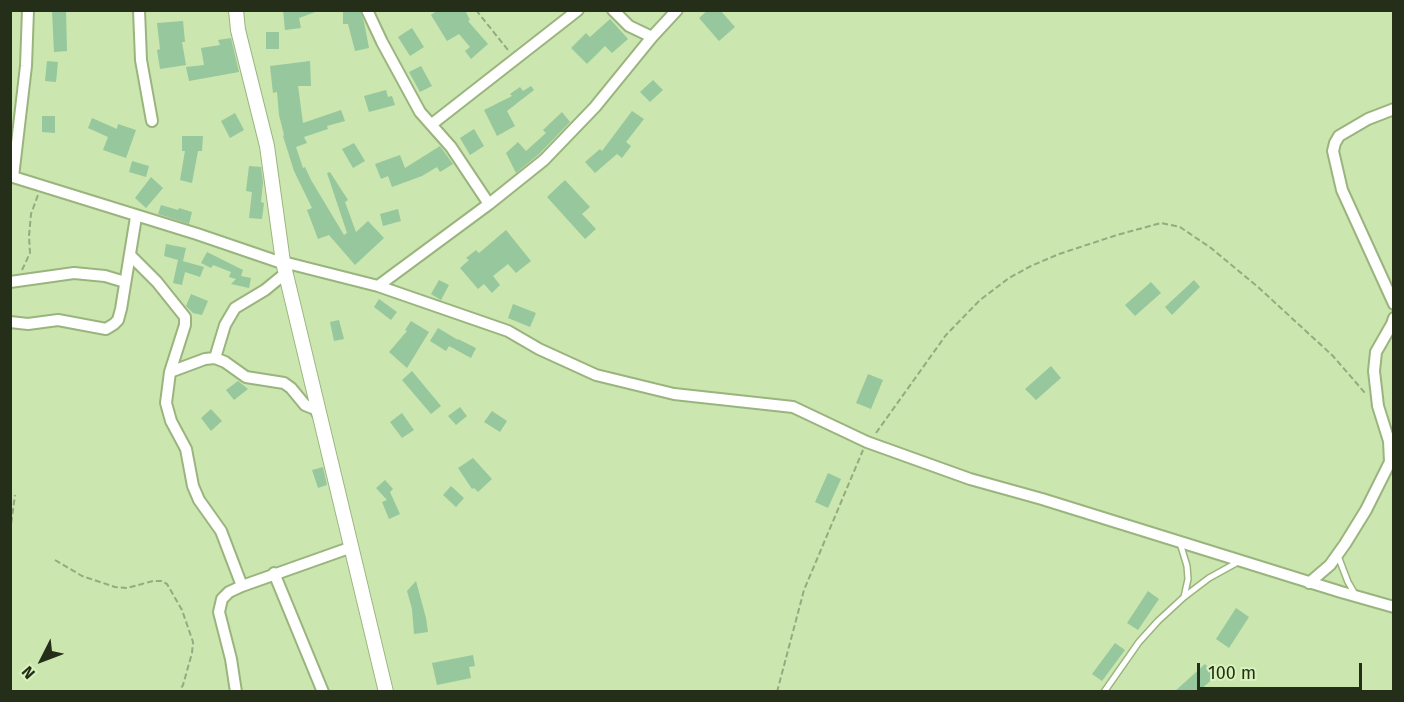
<!DOCTYPE html>
<html>
<head>
<meta charset="utf-8">
<style>
  body { margin:0 }
  #map { position:relative; width:1404px; height:702px; overflow:hidden; background:#cbe6ae; font-family:"Fira Sans",sans-serif }
  canvas { display:block }
  .frame { position:absolute; inset:0; border:12px solid #242e19; pointer-events:none }
  .north { position:absolute; left:12px; top:630px; width:60px; height:60px; -webkit-text-stroke:4px #d8f3bb; paint-order:stroke; rotate:228deg; font-size:16px; font-weight:700; line-height:24px; text-align:center; color:#242e19 }
  .north::after { content:''; display:block; margin:auto; width:21px; height:27px; background:#242e19; clip-path:polygon(50% 0,100% 100%,50% 72%,0 100%) }
  .scale { position:absolute; left:1197px; top:663px; width:165px; height:27px; box-sizing:border-box; border:3px solid #242e19; border-top:0; padding-left:8px; font-size:18px; line-height:21px; white-space:nowrap; color:#242e19; -webkit-text-stroke:4px #d8f3bb; paint-order:stroke }
</style>
</head>
<body>
<div id="map">
<canvas width="1404" height="702"></canvas>
<div class="frame"></div>
<div class="north">N</div>
<div class="scale">100 m</div>
</div>
<script>
const c = document.querySelector('canvas').getContext('2d');
c.lineJoin = 'round';
function fillPath(path, color) { c.fillStyle = color; c.fill(path, 'evenodd'); }
const toPath = rows => new Path2D(rows.map(r => 'M' + r).join(''));
function stroke(path, color, width, dash) { c.strokeStyle = color; c.lineWidth = width; c.lineCap = dash ? 'butt' : 'round'; c.setLineDash(dash || []); c.stroke(path); }
fillPath(toPath([
  [52,10,66,10,67,51,54,52],
  [283,10,318,10,318,11,299,18,301,28,285,30],
  [343,10,360,10,364,22,369,48,355,51,348,24,343,24],
  [438,10,465,10,470,20,468,21,488,44,471,59,465,51,470,47,459,34,447,41,431,15],
  [708,10,720,10,735,27,719,41,699,18],
  [610,19,628,39,612,53,605,46,587,64,571,48,586,33,590,37],
  [183,21,185,42,182,42,186,65,160,69,157,50,160,49,157,23],
  [412,28,424,47,410,56,398,37],
  [266,32,279,32,279,49,266,49],
  [231,38,239,72,189,81,186,67,204,65,201,48,220,45,218,40],
  [47,61,58,62,56,82,45,81],
  [310,61,311,86,298,86,303,123,341,110,345,121,327,126,328,129,304,137,307,143,296,147,303,168,305,167,311,180,344,235,347,233,327,173,330,172,348,200,345,202,356,232,368,221,384,238,355,265,329,235,318,239,307,210,312,208,294,171,283,136,284,135,279,115,277,92,273,93,270,66],
  [421,66,432,86,420,92,409,72],
  [653,80,663,90,650,102,640,92],
  [531,86,534,90,507,111,515,126,497,136,484,110,512,96,510,94,520,87,523,91],
  [386,90,388,97,392,96,395,105,369,112,364,96],
  [632,111,644,119,626,142,631,146,622,158,617,154,595,173,585,162,600,149,602,151],
  [562,112,570,122,539,154,516,173,506,153,518,142,526,151,546,133,543,130],
  [235,113,244,130,230,138,221,121],
  [42,116,55,116,55,133,42,132],
  [92,118,117,129,118,124,136,130,126,158,103,150,108,137,88,128],
  [474,129,484,146,470,155,460,138],
  [182,136,203,136,202,151,198,151,192,183,180,180,185,151,182,151],
  [354,143,365,161,353,168,342,149],
  [440,146,453,164,440,172,437,167,422,176,392,187,388,176,381,179,375,164,400,155,405,168],
  [132,161,149,166,146,177,129,172],
  [249,166,261,167,263,182,261,202,264,203,262,219,249,218,252,192,246,191],
  [151,177,163,188,146,208,135,198],
  [565,180,590,207,582,214,596,229,585,239,547,197],
  [161,205,178,210,179,208,192,212,189,224,158,214],
  [398,209,401,221,383,226,380,214],
  [506,230,531,261,516,273,508,264,493,276,500,285,492,293,484,284,478,289,460,268,469,260,466,258,476,250,479,253],
  [166,244,186,248,183,261,179,260,204,267,200,277,185,272,182,285,173,283,178,260,164,256],
  [207,252,243,270,241,276,251,278,249,288,231,284,236,279,229,277,231,272,213,265,211,268,201,263],
  [439,280,449,285,441,300,431,294],
  [1194,280,1200,287,1172,315,1165,307],
  [1151,282,1161,293,1135,316,1125,305],
  [191,294,208,301,202,315,193,313,186,306],
  [379,299,397,312,391,320,374,307],
  [513,304,536,313,530,327,508,318],
  [339,320,344,339,334,341,330,322],
  [411,321,429,332,407,368,389,352,407,331,405,330],
  [438,328,458,340,458,339,476,348,471,358,449,346,446,351,430,341],
  [1051,366,1061,378,1036,400,1025,389],
  [412,371,441,406,431,414,402,380],
  [868,374,883,380,871,409,856,403],
  [238,381,248,389,234,400,226,390],
  [460,407,467,416,456,425,448,416],
  [211,409,222,421,211,431,201,418],
  [492,411,507,421,500,432,484,422],
  [402,413,414,430,402,438,390,422],
  [473,458,492,479,478,492,474,488,472,489,458,468],
  [323,467,327,485,318,488,312,470],
  [828,473,841,479,828,508,815,502],
  [385,480,393,489,390,492,400,514,389,519,382,502,387,500,376,488],
  [451,486,464,498,456,507,443,495],
  [416,581,426,618,428,632,414,634,412,609,407,591],
  [1148,591,1159,599,1138,630,1127,623],
  [1236,608,1249,617,1229,648,1216,639],
  [1115,643,1125,650,1102,681,1092,674],
  [473,655,475,666,469,667,471,678,437,685,432,663],
  [1205,664,1216,676,1198,692,1174,692]
]), '#96c79d');
const service = toPath([
  [1180,543,1187,566,1188,579,1184,597],
  [1338,556,1348,582,1355,594],
  [1104,692,1139,642,1158,621,1184,597,1209,578,1238,562]
]);
const minor = toPath([
  [139,10,141,60,152,121],
  [367,10,382,42,420,112,451,147,489,204],
  [613,10,629,26,652,37],
  [1394,109,1368,119,1339,136,1335,143,1333,151,1342,190,1394,304],
  [432,124,578,10],
  [10,176,197,234,285,264],
  [13,177,26,66,28,10],
  [130,255,157,282,185,317,185,325,170,372,166,403,171,421,186,449,193,486,199,500,221,531,242,586],
  [283,262,378,286,508,331,539,349,596,375,674,394,793,407,867,442,970,479,1042,499,1341,592,1394,607],
  [10,282,74,273,105,276,125,282],
  [378,286,489,204,544,160,595,107,652,37,677,10],
  [10,322,28,324,58,320,106,329,114,324,118,320,121,309,136,217],
  [215,358,225,325,235,308,265,290,287,272],
  [170,372,205,359,215,358,225,362,246,377,284,383,291,388,305,405,315,409,319,416],
  [274,573,323,692],
  [1309,583,1330,565,1345,544,1366,510,1390,462,1389,441,1378,406,1374,371,1376,352,1392,324,1394,318],
  [236,692,231,659,219,612,222,599,229,592,242,586,352,547]
]);
const tertiary = toPath([
  [236,10,238,30,267,146,283,262,386,692]
]);
stroke(service, '#9ab47e', 8);
stroke(minor, '#9ab47e', 14);
stroke(tertiary, '#9ab47e', 16);
stroke(toPath([
  [476,10,508,50],
  [22,270,30,253,29,236,31,214,38,195],
  [876,433,946,335,980,300,1009,278,1031,266,1059,254,1117,235,1161,223,1180,227,1211,248,1258,287,1333,356,1365,393],
  [10,532,15,495],
  [55,560,82,576,115,587,127,588,153,581,161,581,167,584,182,610,193,642,192,653,183,685,179,692],
  [777,692,804,590,863,450]
]), '#95aa7e', 2, [6, 3]);
stroke(service, '#fff', 5);
stroke(minor, '#fff', 10);
stroke(tertiary, '#fff', 14);
</script>
</body>
</html>
